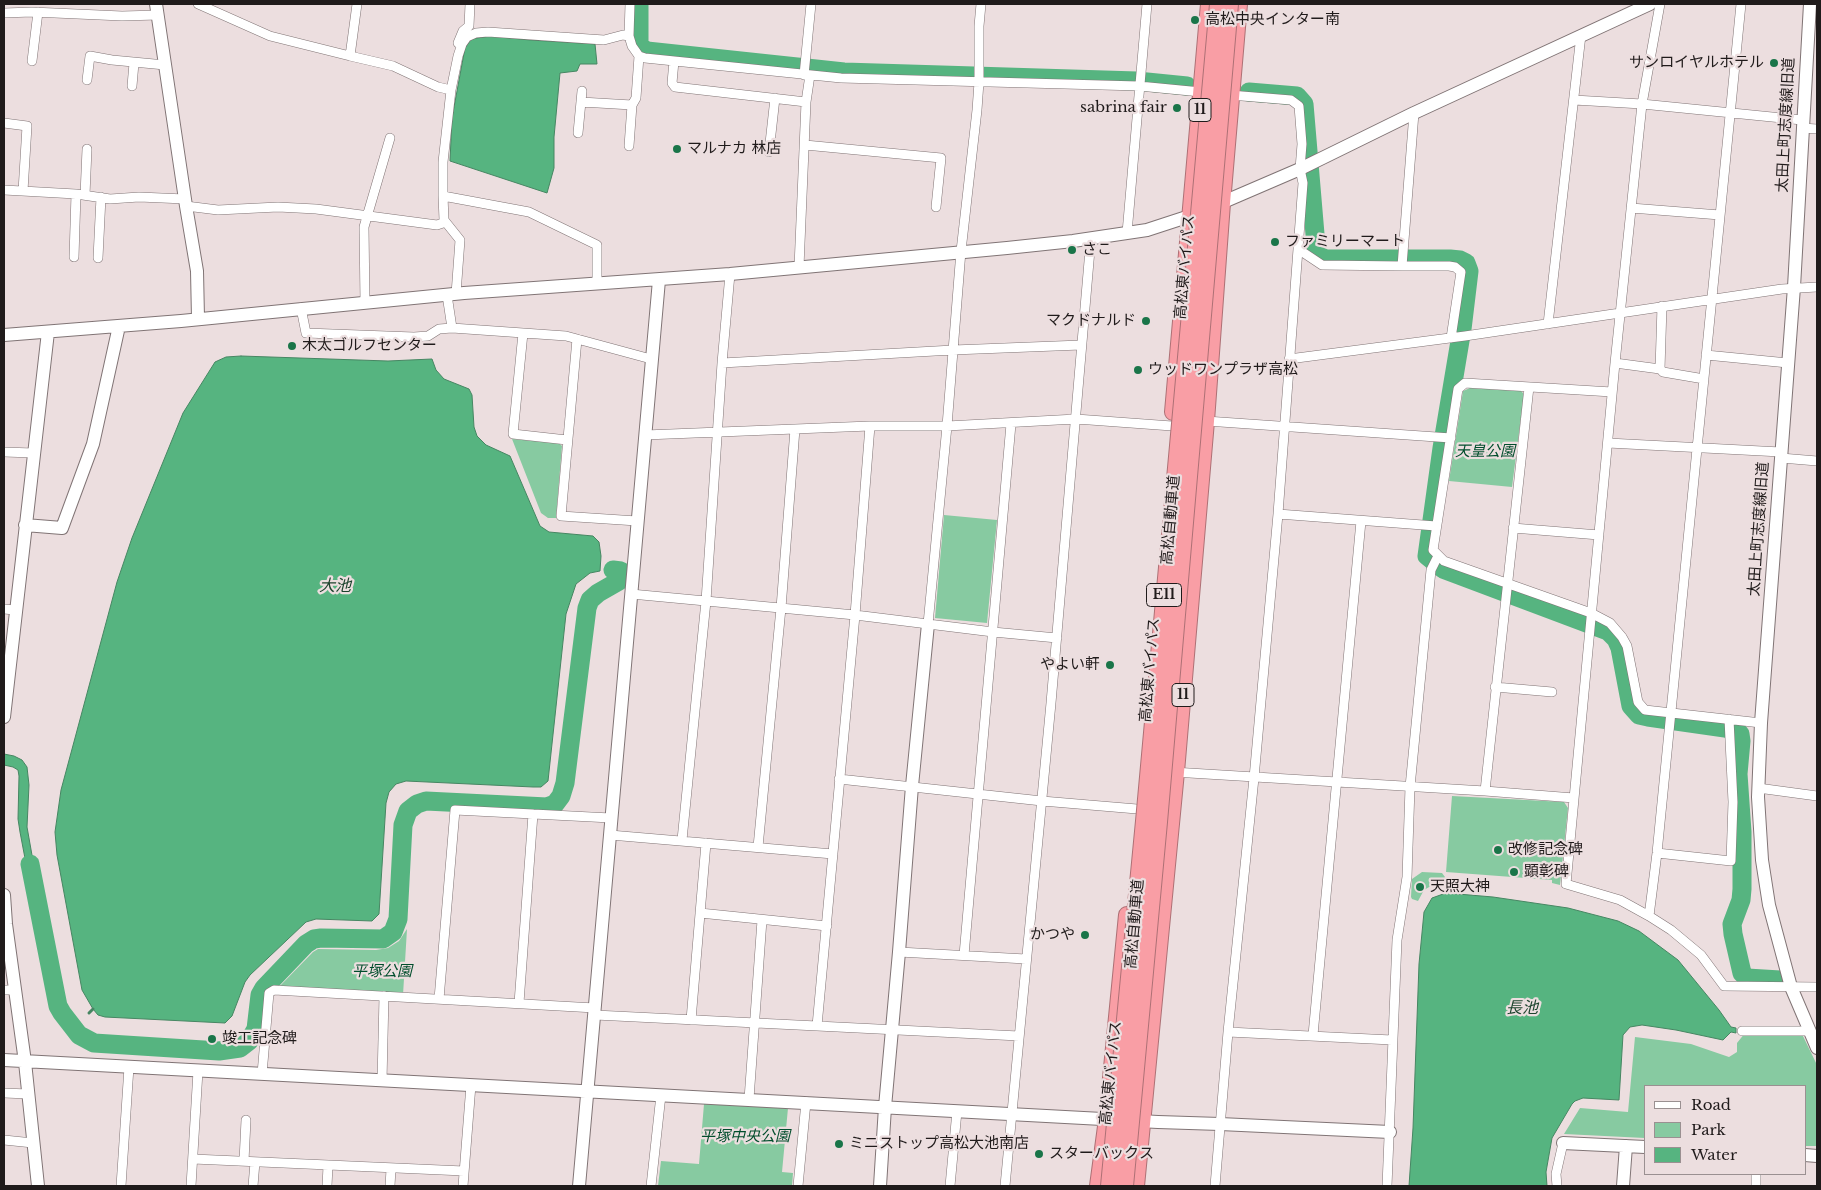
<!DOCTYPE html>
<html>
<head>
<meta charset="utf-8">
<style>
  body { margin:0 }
  #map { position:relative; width:1821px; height:1190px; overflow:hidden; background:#ecdedf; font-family:"Libre Baskerville",serif }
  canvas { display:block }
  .frame { position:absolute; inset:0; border:5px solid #201b1b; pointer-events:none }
  .legend { position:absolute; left:1644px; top:1085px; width:162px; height:90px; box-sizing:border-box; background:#ecdedf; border:1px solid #9a9091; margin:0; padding:6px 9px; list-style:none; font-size:15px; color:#201b1b }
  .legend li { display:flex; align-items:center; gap:10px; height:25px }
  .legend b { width:25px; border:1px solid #9a9091 }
</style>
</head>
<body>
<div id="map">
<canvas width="1821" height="1190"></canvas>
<div class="frame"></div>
<ul class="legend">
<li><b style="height:6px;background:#fff"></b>Road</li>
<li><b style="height:14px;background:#87caa1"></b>Park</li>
<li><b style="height:14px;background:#56b480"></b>Water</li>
</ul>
</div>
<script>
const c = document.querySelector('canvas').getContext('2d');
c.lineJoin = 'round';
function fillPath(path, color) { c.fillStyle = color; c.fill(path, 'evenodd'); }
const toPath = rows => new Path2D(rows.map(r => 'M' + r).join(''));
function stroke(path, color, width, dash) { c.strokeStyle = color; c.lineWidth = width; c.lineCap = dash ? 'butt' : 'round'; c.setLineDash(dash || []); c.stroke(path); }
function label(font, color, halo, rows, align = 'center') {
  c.font = font + ' "Libre Baskerville","Noto Sans JP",serif'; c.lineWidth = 4.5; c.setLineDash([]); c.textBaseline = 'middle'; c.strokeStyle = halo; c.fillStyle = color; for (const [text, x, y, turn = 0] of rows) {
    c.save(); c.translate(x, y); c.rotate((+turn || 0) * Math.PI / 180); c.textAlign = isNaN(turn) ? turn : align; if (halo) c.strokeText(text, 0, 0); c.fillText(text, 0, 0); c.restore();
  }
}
fillPath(toPath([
  [1470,388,1521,391,1524,394,1512,487,1449,481,1463,391],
  [512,439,559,443,562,446,556,518,548,518,541,513],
  [944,515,997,520,987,623,935,618],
  [1452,796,1564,802,1568,808,1560,885,1552,883,1552,880,1446,872],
  [1422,872,1442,873,1445,877,1443,885,1431,886,1424,890,1418,901,1412,899,1411,897,1412,879],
  [407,929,403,995,278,988,313,952,318,949,376,950,388,948,399,941],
  [1745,1033,1802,1034,1817,1065,1817,1146,1805,1146,1805,1086,1645,1086,1645,1138,1564,1134,1580,1108,1628,1112,1635,1037,1691,1044,1729,1057,1737,1052,1737,1043],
  [704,1104,788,1108,782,1172,793,1173,792,1186,658,1186,661,1161,699,1164]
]), '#87caa1');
const water = toPath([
  [490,36,530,40,595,44,597,64,580,64,577,71,560,73,554,137,554,168,547,193,450,161,452,118,465,48,471,39,490,36],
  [241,356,388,361,432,359,436,370,444,379,469,389,472,395,474,427,477,436,486,445,510,456,540,526,549,532,593,536,599,542,601,556,600,571,590,573,576,584,566,614,548,781,541,787,533,787,406,781,396,784,389,792,386,803,379,914,372,921,316,919,306,922,250,975,245,982,232,1016,225,1023,105,1017,98,1015,93,1009,82,990,57,855,55,832,61,790,117,582,132,538,183,413,215,362,226,357,241,356],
  [4,754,14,756,22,760,27,767,29,785,27,827,38,889,31,890,20,832,18,819,19,776,18,770,13,767,4,765,4,754],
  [1446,893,1493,897,1568,908,1618,921,1639,931,1678,960,1719,1010,1731,1027,1736,1028,1736,1033,1731,1032,1723,1040,1676,1030,1642,1025,1630,1027,1623,1035,1619,1100,1583,1098,1575,1101,1572,1104,1552,1138,1546,1172,1547,1186,1409,1186,1413,1128,1419,964,1424,912,1432,898,1446,893]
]);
fillPath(water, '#56b480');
stroke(water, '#468662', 1);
stroke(toPath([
  [89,1013,93,1009],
  [73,1027,77,1023]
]), '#468662', 3);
stroke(toPath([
  [639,4,639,46,647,51,844,72,1137,81,1187,86],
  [1249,92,1297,96,1304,104,1316,246,1317,252,1320,256,1325,259,1450,259,1460,260,1466,263,1469,271,1462,329,1442,448,1427,556,1443,569,1608,631,1616,639,1620,648,1631,706,1639,715,1648,717,1725,728,1737,731,1740,734,1741,741,1738,774,1742,832,1742,889,1741,900,1732,924,1733,934,1742,973,1747,978,1780,980],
  [30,864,58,1006,62,1013,79,1035,94,1043,219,1051,240,1048,249,1041,256,1029,260,995,264,988,306,944,314,939,321,938,383,939,393,932,398,919,403,825,408,811,417,804,426,801,547,807,555,804,561,796,565,783,587,608,590,600,598,593,619,581,621,571,613,570]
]), '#56b480', 19);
const street = toPath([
  [198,4,270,36,350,56],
  [357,4,350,56,393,66,438,87,451,90],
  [630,4,629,36,632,46,639,56,645,58,841,78,1139,86,1201,92],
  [1660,4,1642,104,1615,363,1566,884,1620,900,1649,916,1671,930,1701,955,1724,986,1817,987],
  [4,13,32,12,122,16,158,15],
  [458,43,463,31,469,26,470,4],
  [32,61,38,12],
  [674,61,672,83,675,87,806,102],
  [804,75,811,4],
  [87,80,90,56,112,60,165,65],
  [132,86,134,63],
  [1574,100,1642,104,1802,120],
  [581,102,632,105],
  [1414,113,1402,266,1449,266,1455,267,1461,272,1451,338],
  [4,123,27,126,23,191],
  [1802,128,1817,129],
  [578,133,582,91],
  [805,145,941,158,936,207],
  [629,146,632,105,636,98,639,56],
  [769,152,775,98],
  [4,190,76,194,110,199,139,197,185,199],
  [85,195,87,149],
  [443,196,443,162,451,90,458,56,462,44,467,37,476,33,488,32,604,40,623,35,629,36],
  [186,206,218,210,278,207,316,209,437,225,443,223,444,220],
  [1631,208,1720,215],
  [1127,233,1147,4],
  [1298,249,1322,265,1402,266],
  [74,257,76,194],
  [98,258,101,197],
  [799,267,806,102,810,75],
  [456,294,460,240,444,220,443,196,529,212,597,245,597,284],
  [447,295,452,328],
  [365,303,364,227,390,138],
  [1662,306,1660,369,1663,372,1704,379],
  [301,308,306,333,414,337,428,336,439,329,452,328,566,336,651,359],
  [1548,324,1581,35],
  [523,333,513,434,567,440],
  [577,339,561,516,637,521],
  [1706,355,1788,363],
  [1289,359,1465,336,1782,289,1817,287],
  [722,363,953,350,1081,345],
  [1615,363,1660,369],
  [1612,392,1465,383,1458,389,1433,550,1444,561,1591,613,1610,623,1622,637,1627,646,1638,702,1645,710,1761,723],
  [1206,421,1451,438],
  [645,435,870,426,947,426,1076,419,1172,426],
  [1608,443,1781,452],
  [4,452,33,453],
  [1781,458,1817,461],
  [1278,514,1436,526],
  [1513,528,1599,535],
  [631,594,855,615,993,632,1057,638],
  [4,609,15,610],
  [928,624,947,426,961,251,977,110,979,82,979,26,981,4],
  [1495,687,1552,692],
  [1173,772,1485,791,1574,798],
  [839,779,1042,801,1137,809],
  [1758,788,1817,796],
  [1485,791,1529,387],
  [610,835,833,854],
  [682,840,706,601,722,363,730,274],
  [758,847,781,608,795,429],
  [1657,853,1731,861,1733,802,1729,719],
  [700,913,827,926],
  [1649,916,1657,853,1741,4],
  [899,952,1026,959],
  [964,955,1011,424],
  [4,990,15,990],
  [439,999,455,810,611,818],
  [519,1003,533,814],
  [595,1015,1019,1036],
  [691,1020,706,843],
  [817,1026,855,615,870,426],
  [1742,1031,1809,1031],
  [1228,1032,1392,1040],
  [1313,1035,1361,521],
  [262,1074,269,993,274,990,595,1008],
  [382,1081,384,996],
  [4,1093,28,1094],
  [749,1099,762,920],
  [4,1140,33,1143],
  [193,1159,464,1171],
  [244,1161,246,1120],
  [121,1186,129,1067],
  [191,1186,198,1071],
  [253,1186,255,1162],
  [327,1186,328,1166],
  [390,1186,391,1169],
  [463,1186,471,1085],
  [651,1186,661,1095],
  [798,1186,806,1102],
  [950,1186,957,1111],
  [1005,1186,1051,703,1091,238],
  [1215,1186,1228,1032,1254,778,1278,514,1303,183,1300,169,1302,144,1299,106,1291,100,1230,95],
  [1387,1186,1397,940,1407,877,1410,787,1431,570,1438,556],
  [1557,1186,1556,1174,1563,1143],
  [1756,1186,1756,1174]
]);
const secondary = toPath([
  [156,4,186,206,197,271,198,318],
  [1810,4,1794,287,1761,723,1758,797,1762,860,1769,905,1791,987,1817,1048],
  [1214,206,1300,169,1414,113,1650,4],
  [4,335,181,321,464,293,730,274,1007,248,1073,241,1147,230,1196,214],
  [25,525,62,528,93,444,119,326],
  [4,717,48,332],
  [4,895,6,924,25,1062,38,1186],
  [4,1060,1158,1122,1220,1124,1390,1132],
  [1563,1143,1645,1147],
  [1805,1155,1817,1156],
  [579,1186,659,280],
  [880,1186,885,1107,899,952,912,786,928,624],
  [1623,1186,1626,1146]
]);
const highway = toPath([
  [1173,412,1209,4],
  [1098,1186,1107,1119,1127,915],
  [1136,1186,1176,772,1206,421,1222,203,1239,4]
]);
stroke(street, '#807475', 10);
stroke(secondary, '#807475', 14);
stroke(highway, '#ad7075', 18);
stroke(street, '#fff', 9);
stroke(secondary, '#fff', 12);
stroke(highway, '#f99ea5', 16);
const highwayBridge = toPath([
  [1109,1186,1144,821,1218,4],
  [1125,1186,1159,822,1230,4]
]);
stroke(highwayBridge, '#ad7075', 18, []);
stroke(highwayBridge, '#f99ea5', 16);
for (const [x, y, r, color] of [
  [1195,20,5,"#1a7549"],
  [1774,63,5,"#1a7549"],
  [1177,108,5,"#1a7549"],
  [677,149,5,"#1a7549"],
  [1275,242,5,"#1a7549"],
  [1072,250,5,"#1a7549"],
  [1146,321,5,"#1a7549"],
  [292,346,5,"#1a7549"],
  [1138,370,5,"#1a7549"],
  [1110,665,5,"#1a7549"],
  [1498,850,5,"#1a7549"],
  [1514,872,5,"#1a7549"],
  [1420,887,5,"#1a7549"],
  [1085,935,5,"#1a7549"],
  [212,1039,5,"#1a7549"],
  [839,1144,5,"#1a7549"],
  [1039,1154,5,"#1a7549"]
]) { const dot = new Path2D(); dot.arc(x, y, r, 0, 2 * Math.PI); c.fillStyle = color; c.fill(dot); stroke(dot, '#ecdedf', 2); }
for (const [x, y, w] of [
  [1200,110,22],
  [1164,595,35],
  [1183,695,22]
]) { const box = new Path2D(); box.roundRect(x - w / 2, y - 11.5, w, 23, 4); c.fillStyle = '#ecdedf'; c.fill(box); stroke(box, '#201b1b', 1); }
label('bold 14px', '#201b1b', null, [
  ["11",1200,110],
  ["E11",1164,595],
  ["11",1183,695]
]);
label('15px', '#201b1b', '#ecdedf', [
  ["高松中央インター南",1205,20],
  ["サンロイヤルホテル",1764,63,"right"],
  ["sabrina fair",1167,108,"right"],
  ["マルナカ 林店",687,149],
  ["ファミリーマート",1285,242],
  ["さこ",1082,250],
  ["マクドナルド",1136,321,"right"],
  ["木太ゴルフセンター",302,346],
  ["ウッドワンプラザ高松",1148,370],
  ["やよい軒",1100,665,"right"],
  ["改修記念碑",1508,850],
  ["顕彰碑",1524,872],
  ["天照大神",1430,887],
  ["かつや",1075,935,"right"],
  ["竣工記念碑",222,1039],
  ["ミニストップ高松大池南店",849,1144],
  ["スターバックス",1049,1154]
], 'left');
label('15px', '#201b1b', '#ecdedf', [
  ["太田上町志度線旧道",1786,125,-87],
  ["高松東バイパス",1185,267,-85],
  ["高松自動車道",1171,520,-85],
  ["太田上町志度線旧道",1759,529,-86],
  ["高松東バイパス",1150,670,-85],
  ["高松自動車道",1135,924,-85],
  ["高松東バイパス",1111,1073,-84]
]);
label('italic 15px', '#004d2c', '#ecdedf', [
  ["天皇公園",1485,452],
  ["平塚公園",382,972],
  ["平塚中央公園",745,1137]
]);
label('italic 16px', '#1d442e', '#ecdedf', [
  ["大池",335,586],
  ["長池",1522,1008]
]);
</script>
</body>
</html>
